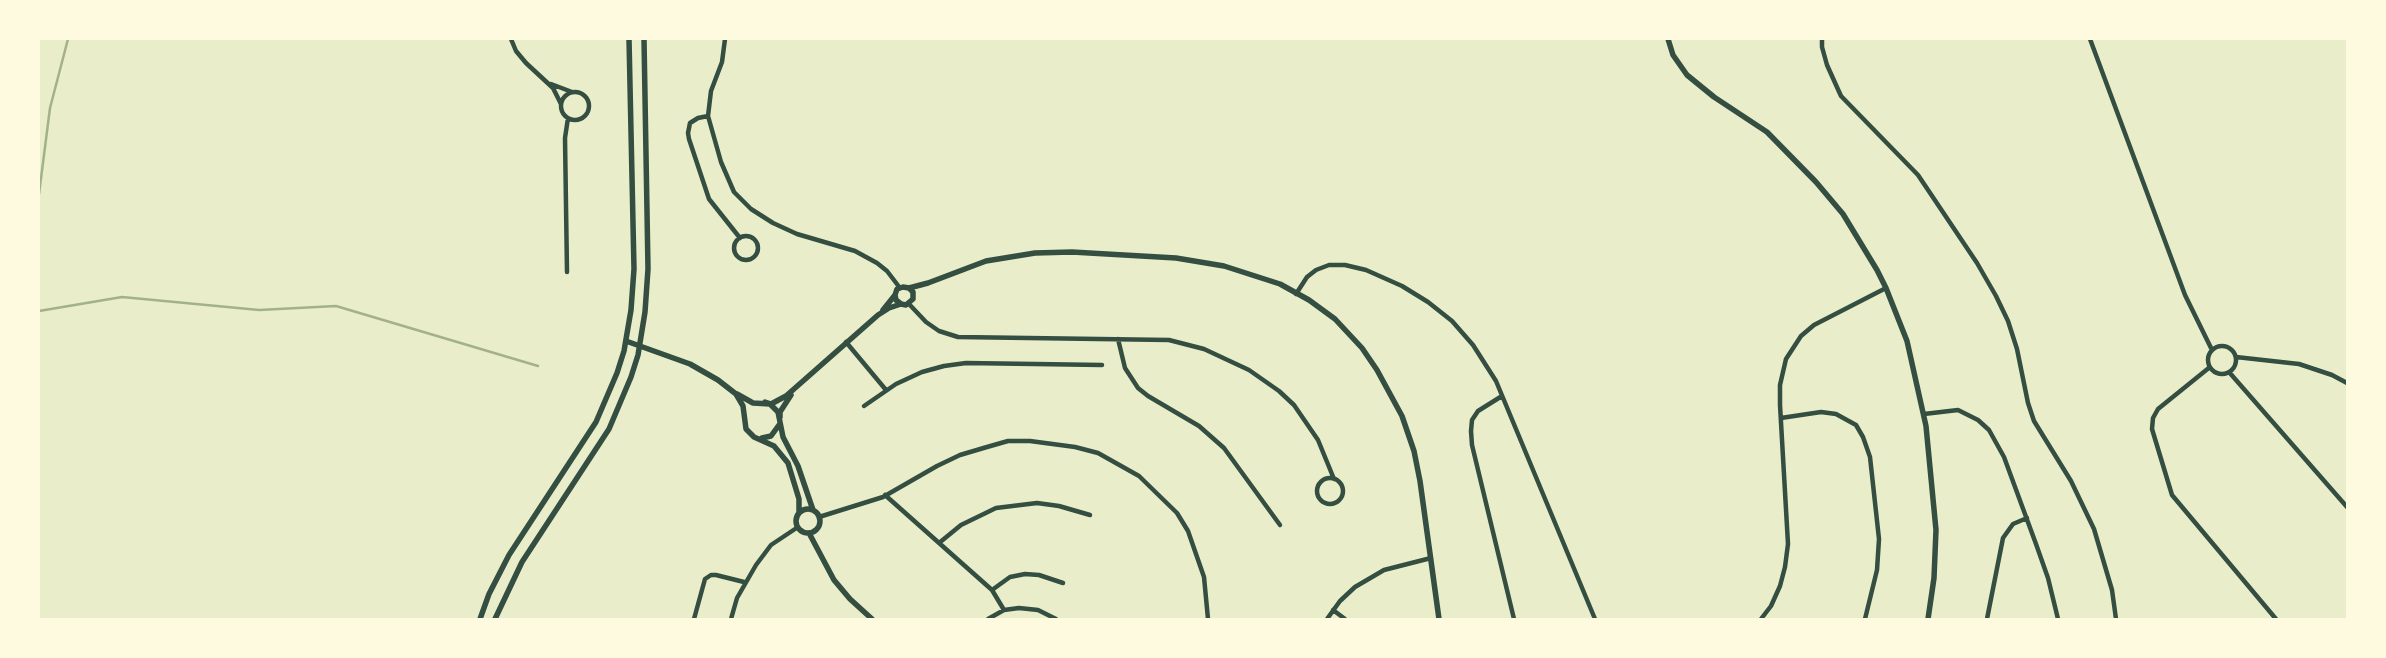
<!DOCTYPE html>
<html>
<head>
<meta charset="utf-8">
<style>
  body { margin:0 }
  #map { position:relative; width:2386px; height:658px; overflow:hidden; background:#e9edc9; font-family:"IBM Plex Sans",sans-serif }
  canvas { display:block }
  .frame { position:absolute; inset:0; border:40px solid #fefae0; pointer-events:none }
</style>
</head>
<body>
<div id="map">
<canvas width="2386" height="658"></canvas>
<div class="frame"></div>
</div>
<script>
const c = document.querySelector('canvas').getContext('2d');
c.lineJoin = 'round';
const toPath = rows => new Path2D(rows.map(r => 'M' + r).join(''));
function stroke(path, color, width, dash) { c.strokeStyle = color; c.lineWidth = width; c.lineCap = dash ? 'butt' : 'round'; c.setLineDash(dash || []); c.stroke(path); }
stroke(toPath([
  [39,194,50,108,68,39],
  [39,311,122,297,259,310,336,306,538,366]
]), '#a3b18a', 2.5);
stroke(toPath([
  [511,39,516,51,526,63,553,88,561,104],
  [725,39,722,62,711,91,708,116,721,162,734,192,751,209,773,223,797,234,855,251,877,263,887,271,900,288],
  [1822,39,1822,47,1827,65,1841,96,1918,175,1977,263,1996,296,2008,321,2017,349,2028,403,2034,421,2071,481,2094,529,2112,590,2116,619],
  [2090,39,2185,295,2212,350],
  [551,84,572,92],
  '561 106a14 14 0 1 1 28 0a14 14 0 1 1-28 0Z',
  [708,116,698,118,690,123,688,133,689,139,709,199,740,238],
  '734 248a12 12 0 1 1 24 0a12 12 0 1 1-24 0Z',
  [567,272,565,138,568,118],
  [1296,294,1307,277,1316,270,1329,265,1345,265,1366,270,1402,286,1428,302,1452,321,1473,345,1496,381,1595,619],
  [909,304,926,322,939,331,958,337,1169,340,1204,349,1249,370,1279,391,1294,405,1318,440,1334,479],
  [1118,339,1125,368,1138,388,1148,396,1199,426,1224,448,1280,525],
  [846,342,886,390],
  '2208 360a14 14 0 1 1 28 0a14 14 0 1 1-28 0Z',
  [2236,357,2299,364,2332,375,2347,383],
  [2210,367,2158,409,2153,418,2152,429,2172,495,2276,619],
  [2229,372,2347,507],
  [1502,396,1478,411,1472,420,1471,431,1472,445,1514,619],
  [864,406,896,384,922,372,944,366,966,363,1102,365],
  [1924,414,1958,410,1978,420,1989,430,2004,457,2036,544,2048,578,2058,619],
  [1781,418,1821,412,1836,414,1856,425,1863,437,1870,457,1879,539,1877,570,1865,619],
  '1317 491a13 13 0 1 1 26 0a13 13 0 1 1-26 0Z',
  [885,495,992,590,1004,610],
  [819,517,883,497,937,466,960,455,987,447,1008,441,1030,441,1075,447,1098,453,1139,476,1177,513,1188,531,1204,577,1208,619],
  [939,543,961,525,996,508,1037,503,1059,506,1090,515],
  [992,590,1010,577,1025,574,1039,575,1063,583],
  [1333,610,1345,619],
  [694,619,705,579,711,575,716,575,744,582],
  [731,619,737,598,756,565,771,545,798,527],
  [988,619,1004,610,1019,608,1038,610,1056,619],
  [1327,619,1340,601,1355,587,1384,570,1431,558],
  [1761,619,1771,606,1780,586,1785,567,1788,544,1780,405,1780,385,1786,359,1801,336,1814,325,1886,288],
  [1987,619,2003,538,2013,524,2027,518]
]), '#344e41', 4.5);
stroke(toPath([
  [1668,39,1673,55,1687,75,1714,97,1767,132,1816,182,1843,214,1877,270,1886,288,1907,341,1926,426,1936,530,1934,578,1928,619],
  [909,288,913,292,913,299,906,305,901,304,896,300,895,295,897,289,903,287,909,288,928,283,986,261,1035,253,1072,252,1176,258,1224,266,1280,284,1309,300,1335,319,1362,348,1377,370,1402,416,1414,451,1420,481,1439,619],
  [883,310,895,295],
  [626,341,690,364,718,380,736,394,743,406,746,429,754,437,774,446,788,463,799,499,799,513],
  [737,394,753,403,770,404,778,412,783,437,798,466,813,510],
  [765,402,771,404,786,396,878,315,889,308,901,304],
  [780,417,780,412,791,395],
  [762,438,771,436,779,425],
  '796 521a12 12 0 1 1 24 0a12 12 0 1 1-24 0Z',
  [809,533,834,580,850,599,872,619],
  [480,619,489,594,509,555,596,422,617,373,624,351,631,310,634,269,629,39],
  [495,619,522,562,609,429,631,377,638,355,645,312,648,269,644,39]
]), '#344e41', 5.5);
</script>
</body>
</html>
